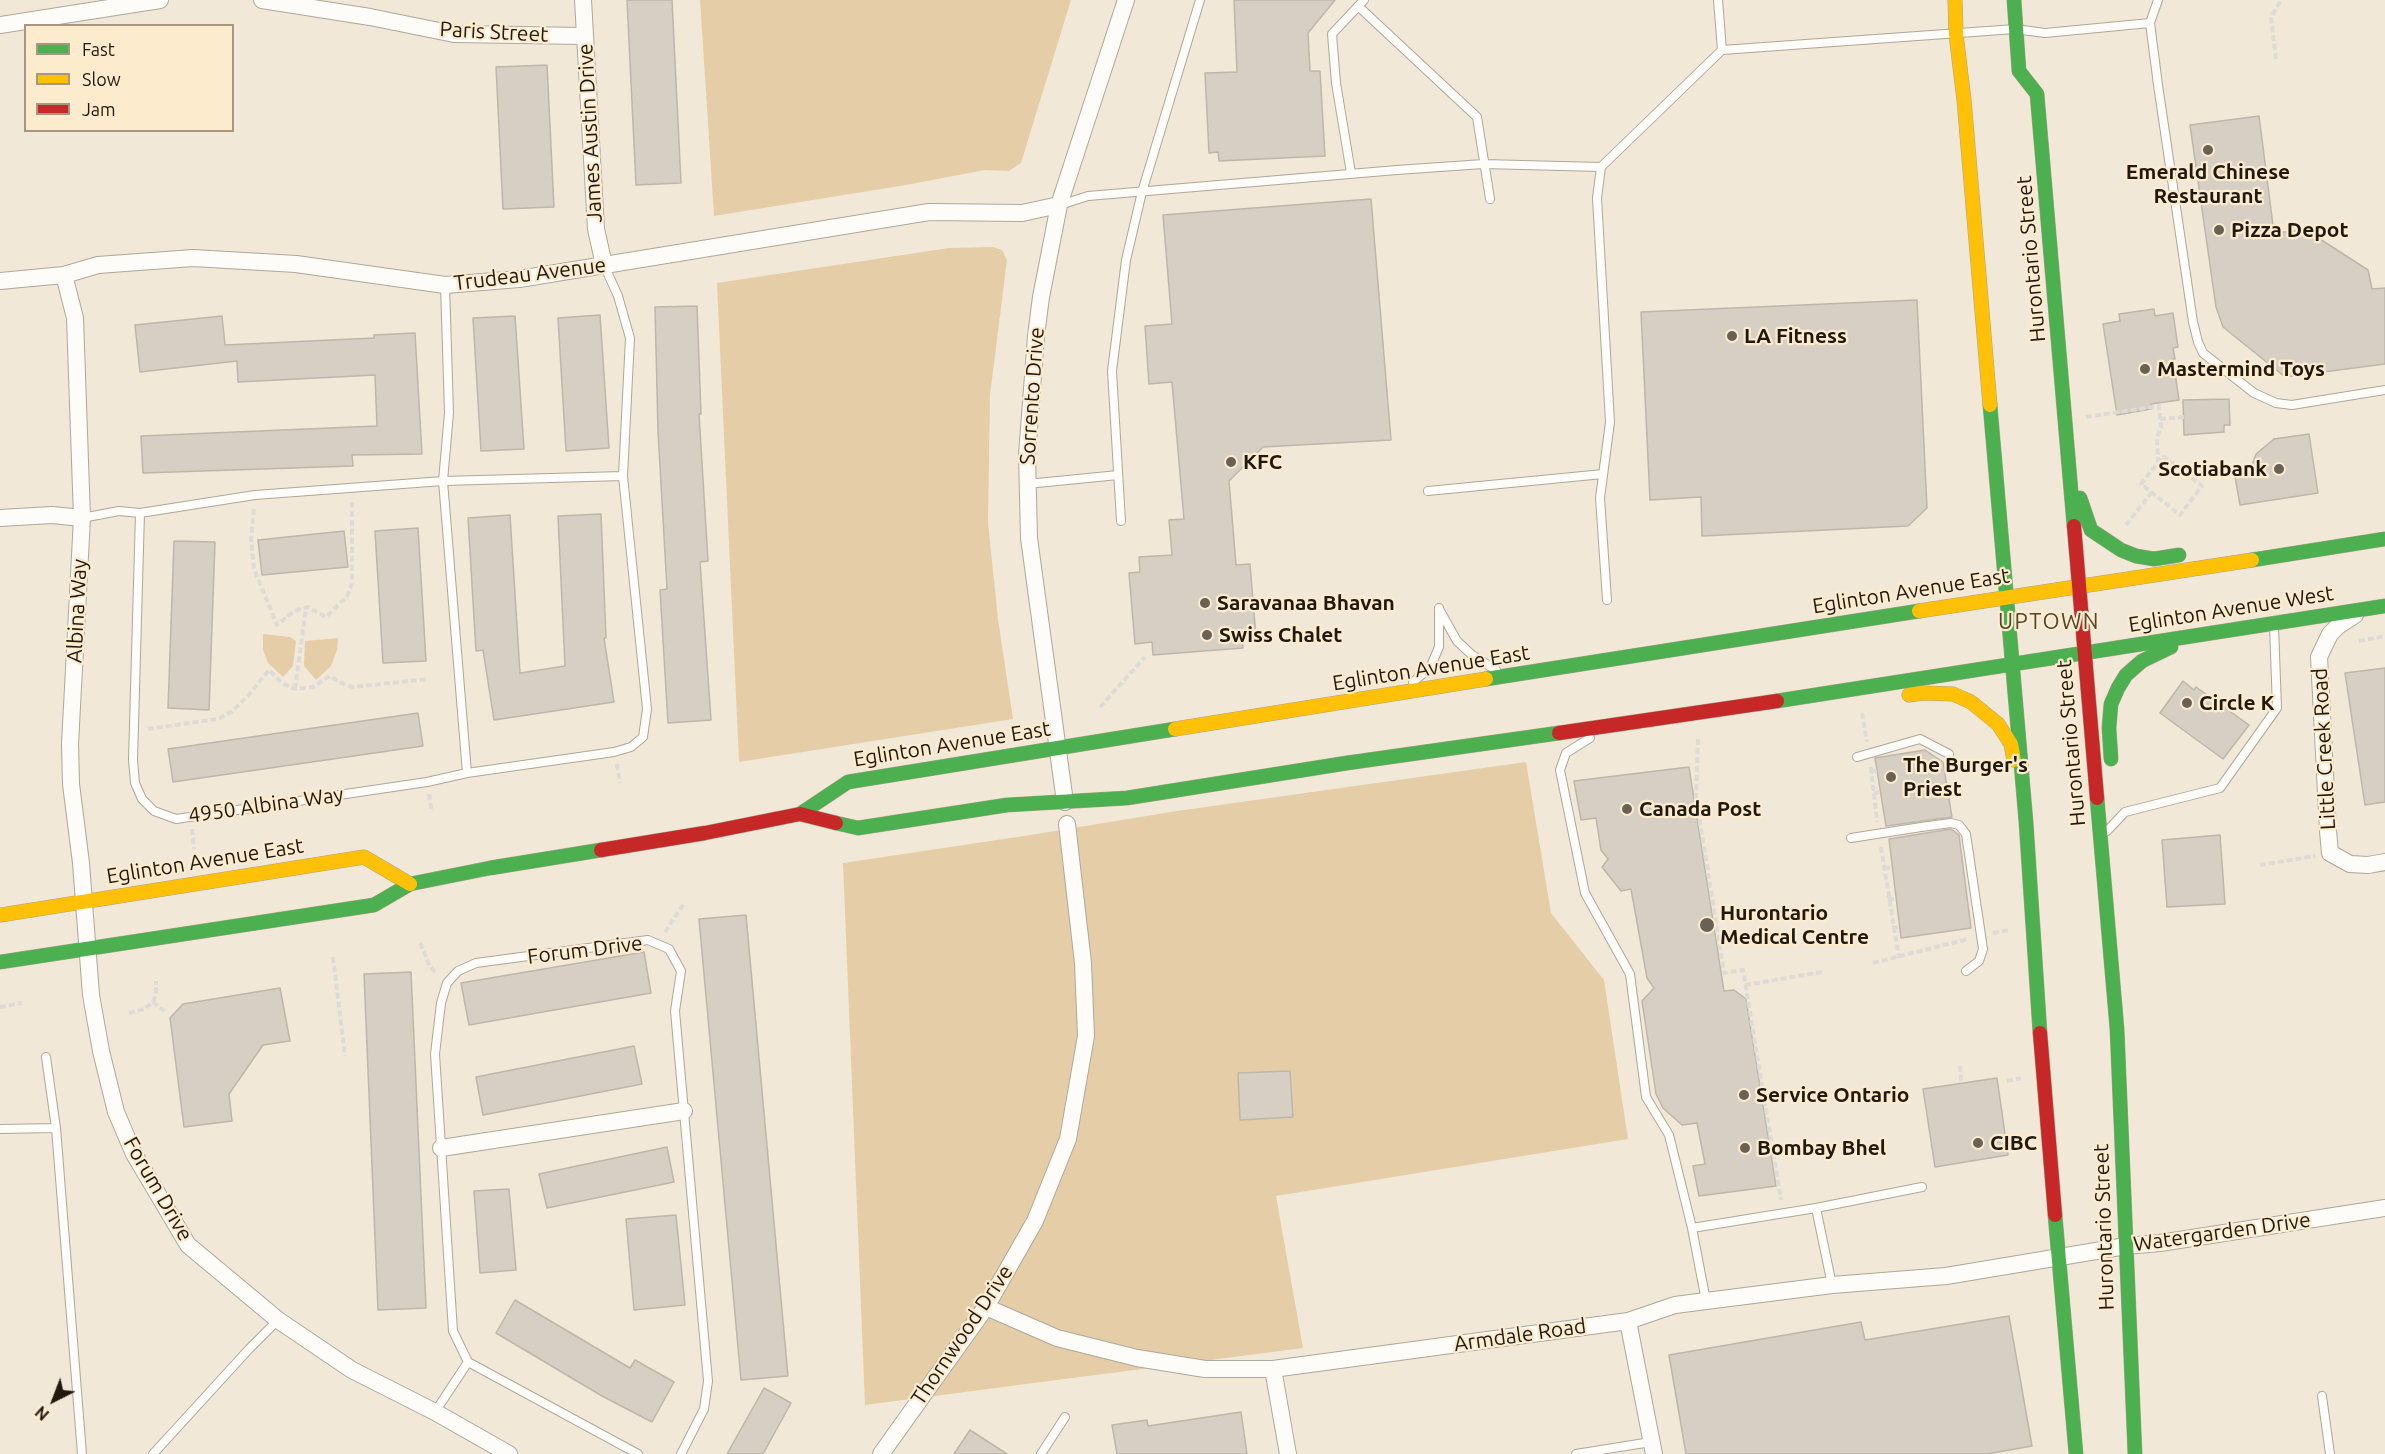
<!DOCTYPE html>
<html>
<head>
<meta charset="utf-8">
<style>
  body { margin:0 }
  #map { position:relative; width:2385px; height:1454px; overflow:hidden; background:#f2e8d8; font-family:Ubuntu,sans-serif }
  canvas { display:block }
  .legend { position:absolute; left:24px; top:24px; width:210px; height:108px; box-sizing:border-box; background:#fdebce; border:2px solid #a59782; margin:0; padding:8px 10px; list-style:none; font-size:18px; color:#20190f }
  .legend li { display:flex; align-items:center; gap:12px; height:30px }
  .legend b { width:30px; border:2px solid #a59782 }
  .north { position:absolute; left:24px; top:1370px; width:60px; height:60px; -webkit-text-stroke:4px #fdebce; paint-order:stroke; rotate:222deg; font-size:16px; font-weight:700; line-height:24px; text-align:center; color:#20190f }
  .north::after { content:''; display:block; margin:auto; width:21px; height:27px; background:#20190f; clip-path:polygon(50% 0,100% 100%,50% 72%,0 100%) }
</style>
</head>
<body>
<div id="map">
<canvas width="2385" height="1454"></canvas>
<ul class="legend">
<li><b style="height:8px;background:#4caf50"></b>Fast</li>
<li><b style="height:8px;background:#ffc107"></b>Slow</li>
<li><b style="height:8px;background:#c62828"></b>Jam</li>
</ul>
<div class="north">N</div>
</div>
<script>
const c = document.querySelector('canvas').getContext('2d');
c.lineJoin = 'round';
function fillPath(path, color) { c.fillStyle = color; c.fill(path, 'evenodd'); }
const toPath = rows => new Path2D(rows.map(r => 'M' + r).join(''));
function stroke(path, color, width, dash) { c.strokeStyle = color; c.lineWidth = width; c.lineCap = dash ? 'butt' : 'round'; c.setLineDash(dash || []); c.stroke(path); }
function label(font, color, halo, rows, align = 'center') {
  c.font = font + ' Ubuntu,sans-serif'; c.lineWidth = 4.5; c.setLineDash([]); c.textBaseline = 'middle'; c.strokeStyle = halo; c.fillStyle = color; for (const [text, x, y, turn = 0] of rows) {
    c.save(); c.translate(x, y); c.rotate((+turn || 0) * Math.PI / 180); c.textAlign = isNaN(turn) ? turn : align; if (halo) c.strokeText(text, 0, 0); c.fillText(text, 0, 0); c.restore();
  }
}
fillPath(toPath([
  [700,0,1071,0,1021,163,1009,171,985,170,906,185,714,216],
  [993,247,1002,250,1007,260,990,395,988,523,998,619,1013,719,739,762,717,283,949,248],
  [263,634,290,637,296,641,293,666,283,677,268,663,263,650],
  [338,638,337,650,331,666,316,680,304,666,305,641],
  [1526,762,1551,913,1604,980,1628,1139,1276,1196,1303,1348,865,1405,843,863,1024,836,1177,811]
]), '#e5cea7');
const building = toPath([
  [627,0,672,0,681,183,636,185,627,0],
  [1234,0,1335,0,1308,33,1310,71,1320,71,1325,156,1219,161,1218,152,1209,153,1205,73,1237,72,1234,0],
  [547,65,554,207,503,209,496,67,547,65],
  [2259,116,2274,233,2306,230,2368,270,2372,289,2385,288,2385,364,2285,377,2223,327,2216,307,2190,125,2259,116],
  [1371,199,1391,440,1263,447,1229,481,1236,565,1250,564,1256,637,1242,638,1243,648,1153,655,1152,642,1135,644,1129,573,1140,572,1139,557,1172,555,1169,520,1184,519,1172,382,1149,384,1145,326,1172,324,1163,215,1371,199],
  [1917,300,1927,508,1908,526,1702,536,1701,497,1650,500,1641,312,1917,300],
  [697,306,701,414,699,414,708,561,700,562,711,720,668,723,660,590,667,589,658,431,655,307,697,306],
  [2154,309,2155,316,2173,313,2178,347,2173,348,2175,359,2173,359,2179,400,2151,404,2151,409,2117,415,2103,324,2120,321,2119,314,2154,309],
  [600,315,609,448,566,451,558,318,600,315],
  [222,316,225,345,374,338,374,335,415,333,422,454,352,455,353,466,143,473,141,436,377,426,375,375,238,382,237,361,140,372,135,325,222,316],
  [515,316,524,449,481,451,473,318,515,316],
  [2229,399,2230,425,2224,425,2224,432,2184,435,2183,400,2229,399],
  [2309,434,2318,493,2240,505,2234,471,2251,468,2256,454,2274,439,2309,434],
  [601,514,606,638,604,638,614,702,494,720,483,650,476,651,468,518,510,515,520,673,565,666,558,516,601,514],
  [418,528,426,661,383,663,375,531,418,528],
  [344,531,348,567,262,575,258,540,344,531],
  [174,541,215,542,209,710,168,708,174,541],
  [2385,668,2385,802,2365,805,2345,673,2385,668],
  [2183,681,2194,690,2196,687,2249,725,2223,759,2160,713,2183,681],
  [418,713,423,746,173,782,168,749,418,713],
  [1925,750,1943,762,1952,817,1886,826,1875,758,1925,750],
  [1689,767,1724,991,1734,990,1746,999,1776,1186,1699,1196,1693,1166,1705,1164,1697,1123,1682,1125,1663,1108,1656,1094,1642,1001,1654,988,1647,978,1631,889,1621,891,1602,867,1608,859,1601,850,1596,818,1581,820,1574,781,1689,767],
  [1951,829,1959,835,1971,928,1901,938,1889,839,1951,829],
  [2220,835,2225,904,2167,907,2162,840,2220,835],
  [746,915,788,1376,741,1380,699,919,746,915],
  [644,952,651,993,469,1025,461,983,644,952],
  [411,972,426,1308,378,1310,364,974,411,972],
  [280,988,290,1041,263,1045,229,1094,232,1121,184,1127,170,1018,183,1004,280,988],
  [634,1046,642,1084,483,1115,476,1077,634,1046],
  [1290,1071,1293,1117,1240,1120,1238,1073,1290,1071],
  [1997,1078,2008,1155,1935,1167,1923,1089,1997,1078],
  [667,1147,674,1182,547,1208,539,1174,667,1147],
  [509,1189,516,1270,480,1273,474,1191,509,1189],
  [676,1215,685,1305,634,1310,626,1219,676,1215],
  [515,1300,630,1368,635,1360,674,1382,652,1422,602,1396,496,1333,515,1300],
  [2009,1316,2032,1446,1987,1454,1686,1454,1669,1355,1861,1322,1865,1340,2009,1316],
  [764,1388,791,1403,763,1454,727,1454,764,1388],
  [1241,1412,1247,1454,1117,1454,1112,1425,1147,1420,1148,1426,1241,1412],
  [970,1430,1007,1454,954,1454,970,1430]
]);
fillPath(building, '#d7cfc3');
stroke(building, '#beb6aa', 1.5);
const lane = toPath([
  [1718,0,1722,50],
  [2158,0,2150,23,2158,85,2193,322,2198,342,2203,353,2254,393,2276,403,2292,405,2385,390],
  [1358,6,1477,117,1490,199],
  [1601,167,1597,198,1610,422,1600,498,1607,600],
  [1351,173,1336,83,1332,34,1364,0],
  [1060,205,1088,196,1397,170,1483,164,1601,167,1722,50,2015,29,2045,33,2150,23],
  [445,285,449,413,443,481,467,773],
  [1027,484,1118,475],
  [1428,491,1603,474],
  [140,513,133,760,135,783,142,799,154,811,176,819,427,782,467,773,614,752,631,747,643,737,647,709,623,476,630,338,618,296,604,265],
  [82,518,119,511,140,513,255,495,443,481,623,476],
  [1121,521,1112,371,1126,260,1142,192,1200,0],
  [1439,609,1457,641,1472,655,1496,670],
  [1413,682,1430,668,1439,647,1439,608],
  [1590,738,1566,753,1560,770,1585,893,1630,974,1646,1097,1669,1135,1692,1228,1816,1208,1922,1187],
  [1857,757,1920,739,1949,754],
  [2107,831,2125,812,2220,788,2277,708,2274,626],
  [1851,838,1921,827,1951,823,1959,825,1966,834,1983,949,1979,961,1966,971],
  [46,1057,56,1128,82,1454],
  [0,1129,56,1128],
  [1816,1208,1832,1285],
  [1692,1228,1706,1301],
  [2322,1396,2330,1454],
  [435,1412,468,1362],
  [153,1454,249,1349,278,1320],
  [638,1454,468,1362,453,1331,435,1054,441,1003,447,983,458,971,476,963,648,940,669,949,681,971,675,1011,708,1381,704,1409,681,1454],
  [1041,1454,1065,1417],
  [1576,1454,1651,1442]
]);
const street = toPath([
  [262,0,370,17,454,34,584,36],
  [583,0,596,229,604,265],
  [0,25,160,0],
  [64,275,75,318,82,518,70,744,71,784,81,863,91,995,101,1051,116,1112,134,1154,188,1245,278,1320,352,1370,435,1412,509,1454],
  [0,281,64,275,98,265,193,258,296,264,445,285,519,279,929,212,1022,213,1059,205],
  [0,518,52,515,82,518],
  [2355,615,2338,626,2330,634,2319,657,2328,831,2330,853,2350,864,2368,865,2385,862],
  [1065,802,1029,538,1027,455,1036,336,1041,297,1059,205,1126,0],
  [441,1148,684,1111],
  [986,1307,1057,1338,1137,1358,1205,1369,1273,1369,1628,1321,1675,1305,1706,1301,1832,1285,1946,1276,2126,1246,2160,1243,2385,1208],
  [1628,1321,1654,1454],
  [1273,1369,1288,1454],
  [881,1454,986,1307,1035,1221,1068,1139,1086,1036,1083,963,1067,824]
]);
const fast = toPath([
  [2014,0,2019,71,2037,94,2074,526],
  [1990,405,2026,822,2040,1033],
  [2080,498,2091,530,2121,550,2136,556,2154,559,2179,555],
  [2252,560,2385,539],
  [1486,679,1919,611],
  [1777,701,2385,606],
  [2111,759,2109,728,2111,704,2118,688,2126,675,2142,661,2171,647],
  [2097,798,2117,1029,2135,1454],
  [800,814,848,782,1175,729],
  [836,823,858,828,1007,805,1127,798,1347,763,1559,733],
  [0,962,374,905,410,884,490,868,601,850],
  [2055,1215,2076,1454]
]);
const slow = toPath([
  [1955,0,1956,34,1964,100,1990,405],
  [1919,611,2252,560],
  [1909,695,1923,693,1953,694,1971,702,1998,724,2011,744,2014,760],
  [1175,729,1486,679],
  [0,915,364,857,410,884]
]);
const jam = toPath([
  [2074,526,2097,798],
  [1559,733,1777,701],
  [601,850,705,833,800,814,836,823],
  [2040,1033,2055,1215]
]);
stroke(lane, '#aea79b', 10);
stroke(street, '#aea79b', 18);
stroke(fast, '#aea28c', 15);
stroke(slow, '#aea28c', 15);
stroke(jam, '#aea28c', 15);
stroke(toPath([
  [2276,59,2271,17,2281,0],
  [2086,417,2159,406,2161,427,2157,437,2158,462],
  [2160,419,2184,417],
  [2163,456,2202,486,2180,515,2141,484,2163,456],
  [254,509,251,539,254,569,277,625,294,611,308,607,326,617,347,596,352,584,352,501],
  [2126,525,2152,492],
  [2359,641,2385,636],
  [295,689,306,608],
  [1100,707,1145,657],
  [1862,713,1867,742],
  [148,729,218,719,231,712,247,697,269,670,282,683,295,689,313,687,330,676,339,682,353,687,428,679],
  [1698,739,1696,797,1724,973,1743,970,1781,1200],
  [617,764,620,783],
  [1871,767,1877,822],
  [1871,772,1877,770],
  [429,794,432,812],
  [1874,794,1881,791],
  [192,829,194,849],
  [1881,847,1899,958],
  [2260,865,2315,856],
  [1884,868,1891,868],
  [1888,899,1896,899],
  [1892,927,1900,928],
  [665,932,685,902],
  [1993,933,2009,930],
  [420,943,430,967,437,973],
  [333,957,345,1056],
  [1873,963,1968,939],
  [1745,985,1822,972],
  [153,1002,167,1013],
  [0,1007,22,1003],
  [129,1013,144,1009,153,1002,156,994,156,981],
  [1960,1066,1961,1083],
  [2007,1081,2021,1078]
]), '#dedbd6', 4, [6, 3]);
stroke(lane, '#fdfcf9', 8);
stroke(street, '#fdfcf9', 16);
stroke(fast, '#4caf50', 14);
stroke(slow, '#ffc107', 14);
stroke(jam, '#c62828', 14);
for (const [x, y, r, color] of [
  [2208,150,6,"#6a6155"],
  [2219,230,6,"#6a6155"],
  [1732,336,6,"#6a6155"],
  [2145,369,6,"#6a6155"],
  [1231,462,6,"#6a6155"],
  [2279,469,6,"#6a6155"],
  [1205,603,6,"#6a6155"],
  [1207,635,6,"#6a6155"],
  [2187,703,6,"#6a6155"],
  [1891,777,6,"#6a6155"],
  [1627,809,6,"#6a6155"],
  [1707,925,8,"#6a6155"],
  [1744,1095,6,"#6a6155"],
  [1978,1143,6,"#6a6155"],
  [1745,1148,6,"#6a6155"]
]) { const dot = new Path2D(); dot.arc(x, y, r, 0, 2 * Math.PI); c.fillStyle = color; c.fill(dot); stroke(dot, '#fdebce', 2); }
label('21px', '#20190f', '#fdebce', [
  ["Paris Street",494,32,3],
  ["James Austin Drive",590,133,-93],
  ["Hurontario Street",2031,259,-95],
  ["Trudeau Avenue",530,274,-7],
  ["Sorrento Drive",1032,396,-86],
  ["Eglinton Avenue East",1911,591,-9],
  ["Eglinton Avenue West",2231,609,-9],
  ["Albina Way",77,611,-87],
  ["Eglinton Avenue East",1431,668,-9],
  ["Hurontario Street",2071,743,-95],
  ["Eglinton Avenue East",952,744,-9],
  ["Little Creek Road",2324,749,-93],
  ["4950 Albina Way",266,805,-8],
  ["Eglinton Avenue East",205,861,-9],
  ["Forum Drive",585,950,-7],
  ["Forum Drive",158,1189,60],
  ["Hurontario Street",2104,1227,-92],
  ["Watergarden Drive",2222,1232,-8],
  ["Thornwood Drive",962,1335,-56],
  ["Armdale Road",1520,1335,-8]
]);
label('bold 21px', '#20190f', '#fdebce', [
  ["Emerald Chinese",2208,172,"center"],
  ["Restaurant",2208,196,"center"],
  ["Pizza Depot",2231,230],
  ["LA Fitness",1744,336],
  ["Mastermind Toys",2157,369],
  ["KFC",1243,462],
  ["Scotiabank",2267,469,"right"],
  ["Saravanaa Bhavan",1217,603],
  ["Swiss Chalet",1219,635],
  ["Circle K",2199,703],
  ["The Burger's",1903,765],
  ["Priest",1903,789],
  ["Canada Post",1639,809],
  ["Hurontario",1720,913],
  ["Medical Centre",1720,937],
  ["Service Ontario",1756,1095],
  ["CIBC",1990,1143],
  ["Bombay Bhel",1757,1148]
], 'left');
c.letterSpacing = '1.5px';
label('22px', '#54452d', '#fdebce', [
  ["UPTOWN",2049,622]
]);
c.letterSpacing = '0px';
</script>
</body>
</html>
